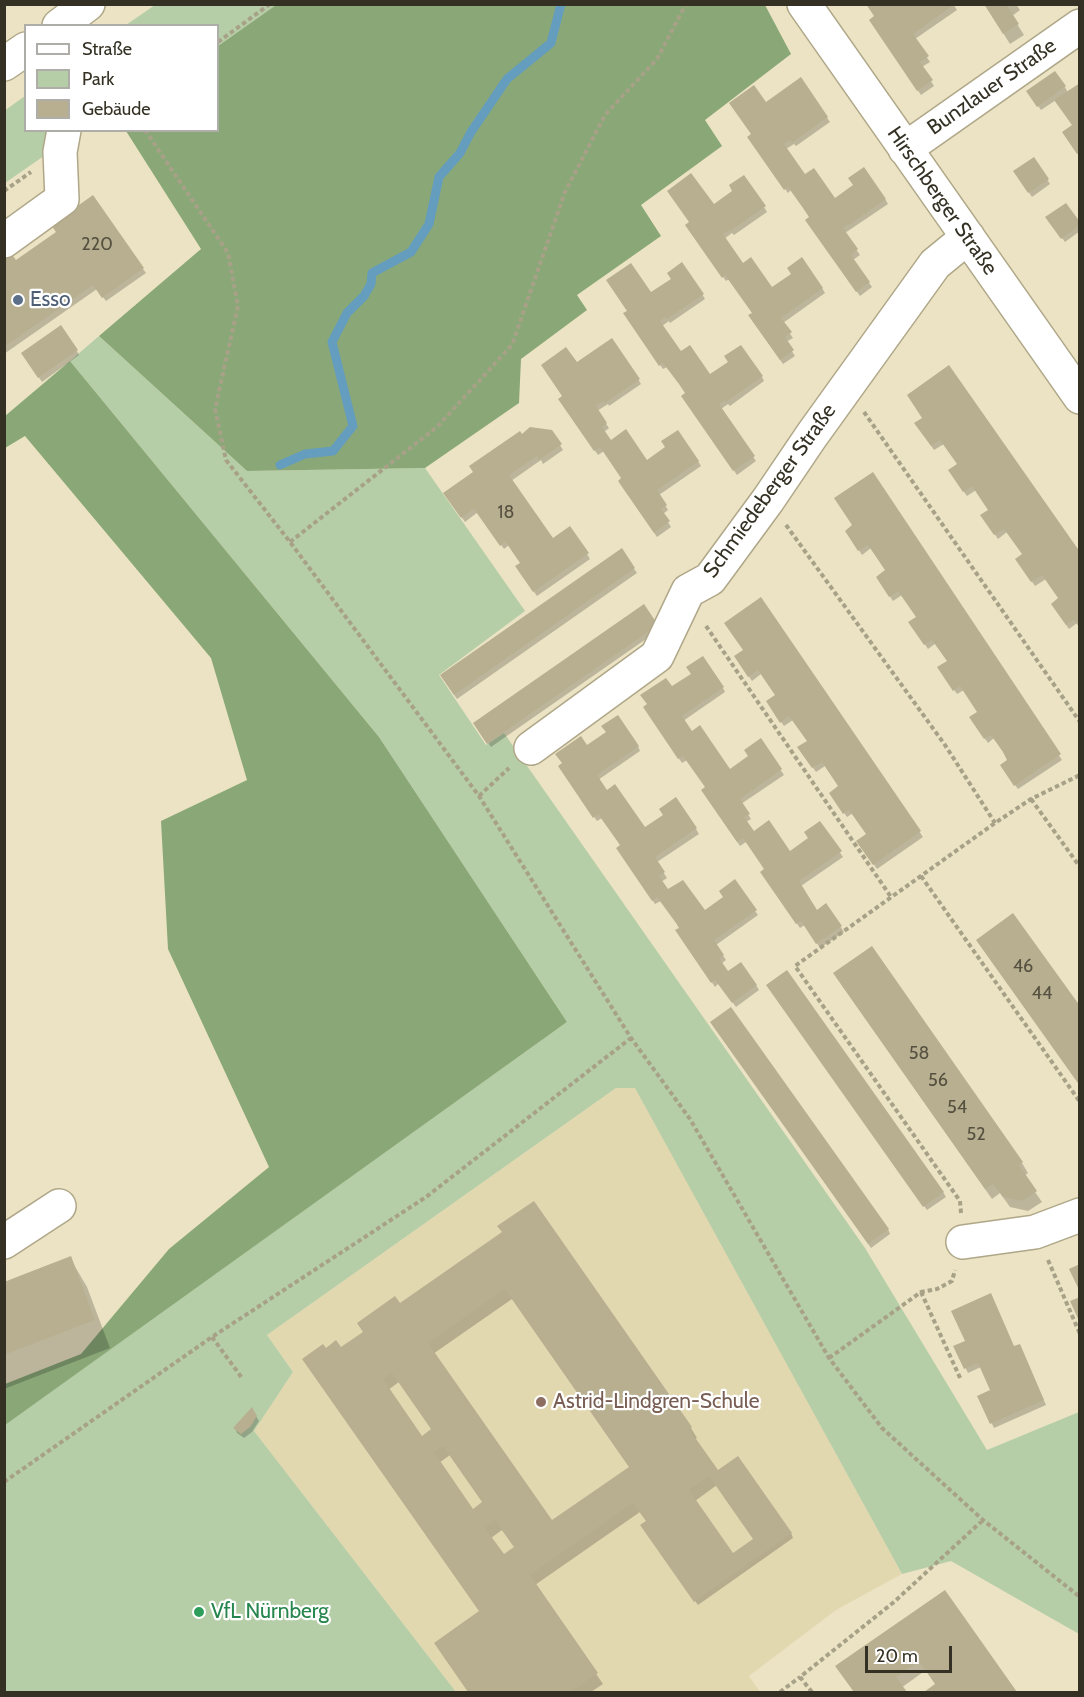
<!DOCTYPE html>
<html>
<head>
<meta charset="utf-8">
<style>
  body { margin:0 }
  #map { position:relative; width:1084px; height:1697px; overflow:hidden; background:#ebe3c3; font-family:Cabin,sans-serif }
  canvas { display:block }
  .frame { position:absolute; inset:0; border:6px solid #343124; pointer-events:none }
  .legend { position:absolute; left:24px; top:24px; width:195px; height:108px; box-sizing:border-box; background:#fff; border:2px solid #aeada7; margin:0; padding:8px 10px; list-style:none; font-size:18px; color:#343124 }
  .legend li { display:flex; align-items:center; gap:12px; height:30px }
  .legend b { width:30px; border:2px solid #aeada7 }
  .scale { position:absolute; left:865px; top:1646px; width:87px; height:27px; box-sizing:border-box; border:3px solid #343124; border-top:0; padding-left:8px; font-size:18px; line-height:21px; white-space:nowrap; color:#343124; -webkit-text-stroke:4px #fff; paint-order:stroke }
</style>
</head>
<body>
<div id="map">
<canvas width="1084" height="1697"></canvas>
<div class="frame"></div>
<ul class="legend">
<li><b style="height:8px;background:#fff"></b>Straße</li>
<li><b style="height:16px;background:#b6cea7"></b>Park</li>
<li><b style="height:16px;background:#b7af90"></b>Gebäude</li>
</ul>
<div class="scale">20 m</div>
</div>
<script>
const c = document.querySelector('canvas').getContext('2d');
c.lineJoin = 'round';
function fillPath(path, color) { c.fillStyle = color; c.fill(path, 'evenodd'); }
const toPath = rows => new Path2D(rows.map(r => 'M' + r).join(''));
function stroke(path, color, width, dash) { c.strokeStyle = color; c.lineWidth = width; c.lineCap = dash ? 'butt' : 'round'; c.setLineDash(dash || []); c.stroke(path); }
function label(font, color, halo, rows, align = 'center') {
  c.font = font + ' Cabin,sans-serif'; c.lineWidth = 4.5; c.setLineDash([]); c.textBaseline = 'middle'; c.strokeStyle = halo; c.fillStyle = color; for (const [text, x, y, turn = 0] of rows) {
    c.save(); c.translate(x, y); c.rotate((+turn || 0) * Math.PI / 180); c.textAlign = isNaN(turn) ? turn : align; if (halo) c.strokeText(text, 0, 0); c.fillText(text, 0, 0); c.restore();
  }
}
fillPath(toPath([
  [616,1088,636,1088,902,1574,836,1610,749,1676,760,1692,456,1692,254,1431,293,1372,267,1335]
]), '#e2d8b0');
fillPath(toPath([
  [155,5,155,4,276,5,218,46,218,26,126,25],
  [25,96,26,130,82,131,77,133,5,183,4,111],
  [99,336,247,471,425,468,525,611,439,675,486,745,504,733,865,1248,987,1450,1079,1412,1079,1634,951,1561,902,1574,635,1088,616,1088,267,1335,293,1372,254,1431,456,1692,5,1692,4,1425,567,1022,379,737,70,361]
]), '#b6cea7');
fillPath(toPath([
  [276,5,765,5,791,54,705,120,722,146,641,205,661,236,577,295,587,310,521,359,519,403,425,468,247,471,99,336,201,249,126,131,218,130,218,46],
  [70,361,379,737,567,1022,5,1425,5,1384,81,1354,169,1249,269,1167,168,949,161,821,247,780,211,658,25,436,5,448,5,416]
]), '#8aa877');
fillPath(toPath([
  [953,4,957,10,915,39,930,62,922,67,934,86,921,95,873,25,876,17],
  [985,4,1016,4,1020,10,1012,16,1024,35,1010,44],
  [800,79,830,122,796,146,794,144,786,149,805,176,835,200,885,199,888,204,845,233,860,255,853,260,872,287,860,296,809,225,810,217,791,190,788,193,751,141,752,135,765,104],
  [1080,85,1080,156,1067,137,1073,126,1056,100,1041,110,1031,96,1065,87,1068,93],
  [1018,176,1047,179,1050,184,1032,197],
  [713,206,764,207,767,212,734,235,732,233,724,239,743,265,772,289,822,288,825,293,783,323,793,338,786,342,795,356,783,364,752,320,753,313,729,279,726,281,689,230],
  [1050,222,1080,225,1080,231,1065,242],
  [4,246,15,262,143,269,146,273,106,301,97,289,4,354],
  [702,294,705,299,670,323,669,321,662,326,681,353,710,376,762,377,764,381,730,406,728,404,721,409,756,461,737,475,686,401,687,394,667,367,663,369,627,318,651,295],
  [77,351,79,355,42,382,26,358],
  [577,364,638,379,641,384,609,406,608,404,597,411,609,428,604,432,610,442,646,462,698,461,701,466,659,495,668,510,663,514,671,527,657,537,622,486,623,479,604,451,598,455,563,404,564,397],
  [949,367,1077,623,1069,629,1055,609,1060,599,1046,579,1035,586,1020,564,1023,555,1007,532,998,539,985,520,990,511,976,490,967,496,952,475,958,464,944,444,934,450,919,428],
  [551,431,563,450,543,464,541,460,511,481,552,540,587,554,590,559,537,596,519,571,522,563,509,545,504,549,478,512,465,522,448,498,521,436],
  [872,475,1062,760,1018,789,1004,770,1009,760,994,738,988,743,971,718,979,713,964,690,957,694,942,672,948,662,936,643,928,649,910,622,918,617,902,595,893,601,880,582,886,571,871,548,862,555,847,531,853,526],
  [621,550,637,573,457,699,444,680],
  [761,599,923,837,877,869,861,846,867,835,853,813,847,817,834,798,840,787,825,766,816,772,802,752,808,742,793,720,784,726,770,706,776,696,761,674,752,681,738,661,744,650],
  [657,626,659,630,491,747,477,728],
  [672,688,723,688,725,692,683,721,691,733,729,771,750,757,760,740,784,775,741,804,751,819,746,822,753,833,789,853,810,839,820,823,843,857,801,886,816,912,826,905,844,932,820,948,805,925,800,928,765,877,766,870,746,842,740,846,705,795,706,787,687,760,682,763,647,712],
  [638,746,640,751,598,780,607,792,645,829,665,815,675,799,696,829,699,834,657,862,667,878,661,882,668,891,704,912,755,911,758,915,716,945,726,960,721,964,727,974,756,985,759,990,736,1007,719,983,715,987,680,935,681,928,661,901,655,904,621,853,621,846,602,818,597,821,562,771,587,747],
  [871,948,1022,1163,1028,1173,1024,1176,1042,1202,1028,1211,1010,1207,1000,1193,992,1199,841,984],
  [771,990,943,1192,946,1197,927,1210],
  [715,1027,888,1229,890,1234,871,1248],
  [534,1203,691,1428,697,1438,695,1439,718,1472,791,1533,793,1538,698,1605,645,1530,647,1522,640,1512,535,1585,603,1684,591,1692,469,1692,442,1654,480,1612,310,1369,326,1350,341,1349,400,1306,503,1233],
  [512,1299,630,1468,551,1522,433,1354],
  [399,1382,433,1430,422,1438,388,1390],
  [450,1455,484,1503,473,1511,439,1463],
  [717,1485,755,1539,733,1555,695,1501],
  [502,1530,515,1548,503,1556,491,1538],
  [70,1258,87,1287,110,1348,4,1389,4,1284],
  [955,1347,1022,1351,1046,1405,994,1428,979,1397,992,1391,981,1367,968,1373],
  [252,1410,259,1421,252,1432,244,1438,237,1433,235,1428],
  [945,1592,1015,1692,926,1692,936,1685,926,1670,901,1688,905,1692,854,1692,843,1676]
]), '#0003');
stroke(toPath([
  [280,465,305,454,333,451,353,426,332,342,347,313,364,296,371,284,372,273,411,252,429,224,439,177,460,153,471,132,507,79,551,43,561,4]
]), '#649dbe', 9);
fillPath(toPath([
  [866,4,955,4,913,34,929,56,920,62,933,80,917,91,869,20,874,16],
  [984,4,1006,4,1019,24,1003,34],
  [1055,71,1066,86,1037,107,1026,91],
  [801,77,828,117,792,143,790,140,784,144,805,174,814,168,835,198,853,185,848,178,864,167,886,199,849,225,848,224,843,228,858,249,851,255,870,282,856,292,805,220,809,217,803,208,788,187,784,190,747,137,751,134,729,103,754,85,766,102],
  [1080,83,1080,152,1077,154,1062,132,1072,125,1054,100],
  [1034,157,1049,179,1028,193,1013,171],
  [691,173,714,204,732,191,729,185,744,175,766,206,730,231,729,230,723,234,743,263,751,257,772,287,791,274,787,268,802,257,823,288,781,318,792,332,785,337,794,350,780,360,748,315,752,313,725,275,722,278,685,225,689,222,667,191],
  [93,195,144,268,102,298,93,285,4,347,4,244,16,260,56,232,51,225],
  [1066,203,1080,222,1080,225,1061,239,1045,217],
  [682,262,704,294,667,319,665,317,660,321,681,351,690,345,710,374,728,362,724,356,741,345,763,376,726,402,725,400,719,404,755,456,733,471,681,396,685,393,679,384,663,363,659,366,623,313,627,311,606,280,631,263,651,292,671,279,667,273],
  [61,325,78,350,38,378,21,353],
  [612,338,640,379,605,403,604,401,596,406,607,423,602,427,611,440,626,429,647,460,665,447,661,441,678,430,699,461,657,490,667,505,661,509,670,521,654,533,618,481,621,478,600,447,594,451,558,399,562,396,541,365,566,347,577,362],
  [949,365,1080,552,1080,628,1074,620,1066,625,1051,604,1058,598,1042,575,1031,582,1015,559,1022,554,1004,529,994,535,980,515,988,510,972,486,963,492,948,470,957,464,940,440,931,446,914,423,922,418,907,395],
  [530,427,552,430,562,444,539,460,537,456,509,475,553,538,570,526,589,553,533,592,515,566,520,563,505,541,500,546,474,509,461,518,443,493,473,472,469,466,520,431,522,434],
  [873,472,1061,754,1014,786,1000,765,1007,760,1003,752,991,735,984,739,969,717,977,712,960,686,953,691,937,667,947,661,932,640,924,645,908,622,916,617,898,591,889,597,876,577,885,570,868,545,858,551,845,531,852,525,834,498],
  [622,548,635,568,454,695,440,675],
  [761,597,921,831,873,865,856,841,866,834,849,810,843,814,829,793,838,786,822,762,812,768,797,747,807,741,789,716,780,723,766,701,775,695,758,670,748,677,734,656,743,650,724,623],
  [644,604,658,625,487,744,473,723],
  [703,656,724,687,682,716,692,731,700,725,730,769,748,756,744,750,761,738,782,769,740,799,750,814,744,817,754,831,769,820,790,851,808,838,804,832,820,821,842,851,799,881,817,910,826,903,842,926,816,944,801,921,796,924,760,872,764,869,743,838,737,842,701,790,705,787,683,756,678,759,643,707,647,704,640,695,666,678,672,686,691,674,686,667],
  [618,715,639,746,597,775,607,790,615,784,645,827,663,815,659,809,676,797,697,828,655,857,665,872,659,876,668,889,683,880,705,910,723,897,719,891,735,879,757,910,714,940,724,955,719,958,728,971,741,962,757,985,732,1003,715,980,711,983,675,930,679,928,676,923,657,897,652,901,616,848,620,845,598,814,593,818,558,766,562,763,555,754,581,736,587,745,606,732,601,726],
  [1013,913,1080,1006,1080,1086,976,940],
  [872,946,1023,1162,1019,1165,1037,1191,1022,1201,1003,1197,993,1184,985,1189,833,973],
  [787,970,944,1192,923,1207,766,985],
  [731,1007,889,1229,868,1244,710,1022],
  [534,1201,692,1427,689,1429,718,1470,738,1456,792,1533,694,1602,640,1525,646,1521,633,1503,530,1575,598,1673,571,1692,468,1692,434,1643,479,1611,302,1359,323,1344,326,1348,336,1340,341,1347,363,1332,357,1323,395,1296,400,1303,502,1232,497,1226],
  [505,1289,629,1467,552,1520,428,1343],
  [392,1373,431,1429,422,1436,383,1379],
  [443,1446,482,1502,473,1509,434,1452],
  [709,1476,753,1539,733,1553,689,1490],
  [495,1520,514,1547,504,1554,485,1528],
  [71,1256,95,1320,4,1355,4,1282],
  [1080,1264,1080,1292,1069,1269],
  [991,1293,1014,1346,1020,1344,1044,1400,990,1424,977,1396,990,1390,978,1363,964,1369,953,1346,965,1341,951,1311],
  [1080,1297,1080,1323,1070,1301],
  [252,1407,257,1416,250,1427,241,1434,233,1428],
  [945,1590,1017,1692,924,1692,935,1684,919,1661,896,1677,907,1692,854,1692,835,1666]
]), '#b7af90');
const minor = toPath([
  [804,4,1080,397],
  [905,149,1080,26],
  [4,241,62,199,60,152,64,130],
  [531,748,657,656,688,591,710,579,768,500,812,435,935,264,968,237],
  [4,1242,59,1206],
  [963,1242,1035,1232,1080,1215]
]);
const major = toPath([
  [59,26,88,4],
  [4,64,26,49]
]);
stroke(minor, '#afa788', 36);
stroke(major, '#afa788', 36);
stroke(toPath([
  [218,42,270,4],
  [145,130,228,253,238,306,215,409,226,460,290,542,479,796,631,1038,690,1119,829,1358,882,1428,983,1520,1080,1597],
  [4,191,31,172],
  [864,412,1080,722],
  [786,525,945,745,995,823],
  [290,542,437,427,512,345,565,192,605,115,657,59,686,4],
  [706,626,891,897],
  [479,796,509,768],
  [1031,799,1080,867],
  [921,876,1080,1102],
  [961,1213,960,1201,795,966,995,823,1031,799,1080,775],
  [1048,1260,1080,1334],
  [921,1292,961,1380],
  [212,1337,242,1378],
  [829,1358,921,1292,937,1289,952,1281,955,1270],
  [4,1482,212,1337,426,1197,631,1038],
  [780,1692,800,1677],
  [812,1692,800,1677,894,1602,983,1520]
]), '#a7a188', 4, [4.5, 3]);
stroke(minor, '#fff', 33);
stroke(major, '#fff', 33);
for (const [x, y, r, color] of [
  [18,300,6,"#5c6f8a"],
  [541,1402,6,"#8d6e63"],
  [199,1612,6,"#2e9e5b"]
]) { const dot = new Path2D(); dot.arc(x, y, r, 0, 2 * Math.PI); c.fillStyle = color; c.fill(dot); stroke(dot, '#fff', 2); }
label('18px', '#55503f', null, [
  ["220",97,245],
  ["18",506,513],
  ["46",1023,967],
  ["44",1042,994],
  ["58",919,1054],
  ["56",938,1081],
  ["54",957,1108],
  ["52",976,1135]
]);
label('21px', '#343124', '#fff', [
  ["Bunzlauer Straße",992,87,-35],
  ["Hirschberger Straße",942,201,55],
  ["Schmiedeberger Straße",770,491,-54]
]);
label('21px', '#4e5e75', '#fff', [
  ["Esso",30,300]
], 'left');
label('21px', '#785e54', '#fff', [
  ["Astrid-Lindgren-Schule",553,1402]
], 'left');
label('21px', '#27864d', '#fff', [
  ["VfL Nürnberg",211,1612]
], 'left');
</script>
</body>
</html>
